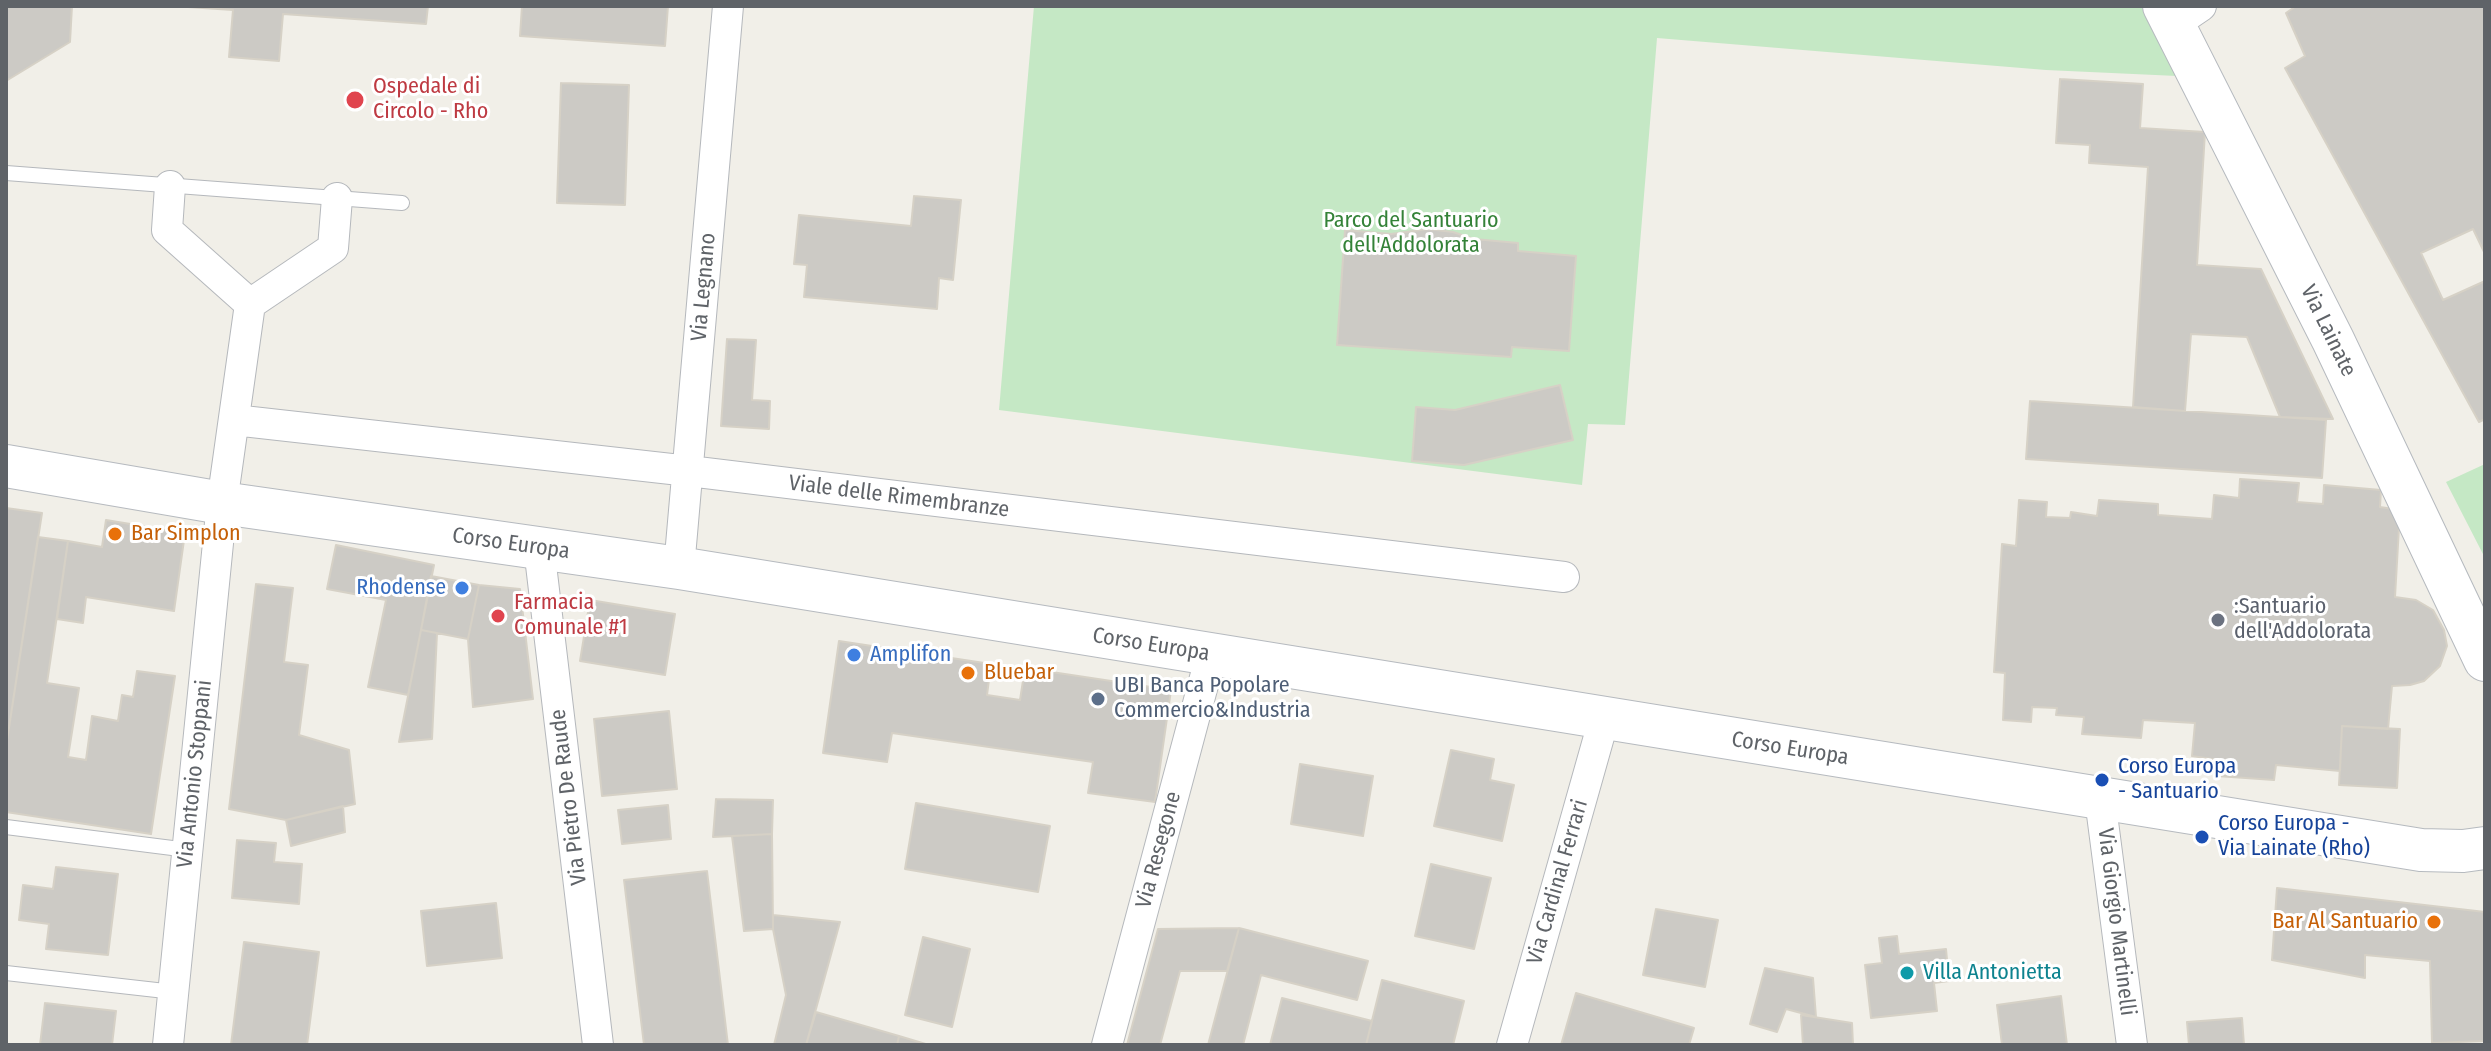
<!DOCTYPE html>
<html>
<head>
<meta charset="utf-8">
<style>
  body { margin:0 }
  #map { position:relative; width:2491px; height:1051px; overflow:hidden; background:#f1efe8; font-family:"Fira Sans Condensed",sans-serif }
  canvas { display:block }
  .frame { position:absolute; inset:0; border:8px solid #5f6368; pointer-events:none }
</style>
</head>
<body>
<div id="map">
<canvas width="2491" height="1051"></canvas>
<div class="frame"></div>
</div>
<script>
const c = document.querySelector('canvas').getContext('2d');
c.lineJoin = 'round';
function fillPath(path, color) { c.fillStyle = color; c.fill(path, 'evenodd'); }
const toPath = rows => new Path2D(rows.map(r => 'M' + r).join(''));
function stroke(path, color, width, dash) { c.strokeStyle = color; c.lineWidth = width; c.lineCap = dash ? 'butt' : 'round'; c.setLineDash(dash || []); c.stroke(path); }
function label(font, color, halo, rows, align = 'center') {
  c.font = font + ' "Fira Sans Condensed",sans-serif'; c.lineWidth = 6; c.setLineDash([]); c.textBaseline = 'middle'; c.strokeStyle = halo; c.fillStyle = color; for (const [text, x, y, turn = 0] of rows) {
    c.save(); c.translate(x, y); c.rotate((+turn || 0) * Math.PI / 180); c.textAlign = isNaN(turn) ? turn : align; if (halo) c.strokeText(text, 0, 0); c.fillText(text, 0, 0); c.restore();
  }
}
fillPath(toPath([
  [1034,6,2141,6,2177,76,2046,70,1657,38,1625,425,1588,424,1582,485,999,410],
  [2485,464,2485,558,2446,482]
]), '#c5e8c5');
const building = toPath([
  [6,6,72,6,70,42,6,81,6,6],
  [173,6,428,6,426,24,283,14,279,61,229,57,233,10,173,6],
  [522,6,668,6,665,46,520,36,522,6],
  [2296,6,2485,6,2485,254,2473,229,2421,253,2443,300,2485,281,2485,419,2479,422,2285,68,2305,56,2286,13,2296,6],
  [2060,79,2143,84,2140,128,2205,132,2197,265,2261,269,2333,419,2280,417,2247,337,2191,334,2185,411,2133,407,2148,167,2089,163,2090,145,2056,143,2060,79],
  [561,83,629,85,625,205,557,203,561,83],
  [914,196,961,200,953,280,939,278,937,309,804,297,807,265,794,264,799,215,911,226,914,196],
  [1428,229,1453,232,1474,239,1518,243,1518,251,1576,256,1569,351,1512,347,1511,357,1337,345,1345,230,1391,234,1428,229],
  [727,339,756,340,752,400,770,401,769,429,721,426,727,339],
  [1560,385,1573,440,1464,465,1412,461,1416,407,1455,410,1560,385],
  [2030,401,2326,420,2322,478,2026,459,2030,401],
  [2240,479,2299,483,2297,502,2323,504,2324,485,2381,490,2380,507,2400,510,2395,597,2416,600,2433,610,2444,630,2447,646,2440,666,2424,681,2410,685,2392,686,2388,729,2342,726,2340,771,2276,765,2274,780,2217,776,2218,760,2192,756,2195,723,2143,720,2141,738,2082,734,2084,717,2056,715,2057,708,2032,707,2031,722,2003,720,2005,673,1994,672,2002,544,2016,546,2019,500,2047,502,2046,517,2070,518,2071,512,2097,516,2099,500,2158,504,2158,515,2212,519,2214,495,2239,498,2240,479],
  [6,508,42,513,6,747,6,508],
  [106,520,185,533,174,611,86,597,83,623,57,619,68,541,102,547,106,520],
  [38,537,68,541,47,683,79,688,68,757,86,760,92,716,118,721,122,695,133,697,137,671,175,676,151,834,6,812,6,747,38,537],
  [336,545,434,565,408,695,368,687,386,600,327,589,336,545],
  [431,576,479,585,468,639,421,630,431,576],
  [256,584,293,588,284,662,308,665,299,735,349,750,355,804,286,820,229,809,256,584],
  [479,585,520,589,533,699,473,707,468,639,479,585],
  [590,600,675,614,665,675,580,661,590,600],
  [421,630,437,633,432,739,399,742,421,630],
  [839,641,991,664,987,695,1020,700,1025,668,1171,690,1155,802,1088,793,1093,762,892,733,887,762,823,753,839,641],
  [669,711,677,789,602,796,594,719,669,711],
  [2342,726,2400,729,2397,788,2339,785,2342,726],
  [1451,750,1494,759,1490,780,1514,785,1502,841,1434,826,1451,750],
  [1300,764,1373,776,1363,836,1291,824,1300,764],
  [716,799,773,800,772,834,713,837,716,799],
  [916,803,1050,826,1038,892,905,869,916,803],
  [668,805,671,839,622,844,618,810,668,805],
  [343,806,345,832,291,846,286,820,343,806],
  [772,834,773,929,744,931,732,836,772,834],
  [237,840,276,843,274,862,302,864,299,904,232,898,237,840],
  [1431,864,1491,878,1474,949,1415,936,1431,864],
  [56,867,118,874,108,955,46,949,49,924,19,920,23,885,53,889,56,867],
  [707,871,728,1045,644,1045,624,880,707,871],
  [2277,888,2485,912,2485,1041,2432,1043,2430,961,2365,955,2365,978,2272,960,2277,888],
  [496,903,502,958,427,966,421,911,496,903],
  [1656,909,1718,920,1705,987,1643,975,1656,909],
  [773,915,840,922,806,1045,774,1045,786,995,773,929,773,915],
  [1239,928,1368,961,1357,1000,1261,975,1243,1045,1208,1045,1239,928],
  [1239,928,1227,971,1180,971,1160,1045,1127,1045,1158,929,1239,928],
  [1897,936,1899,954,1946,949,1949,981,1934,983,1937,1011,1871,1018,1865,965,1882,963,1879,938,1897,936],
  [923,937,970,949,952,1027,905,1015,923,937],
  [244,942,319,952,307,1045,231,1045,244,942],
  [1765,968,1813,978,1816,1017,1786,1009,1777,1032,1750,1024,1765,968],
  [1382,980,1464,1001,1453,1045,1366,1045,1382,980],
  [1576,993,1694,1028,1689,1045,1561,1045,1576,993],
  [2061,996,2067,1045,2002,1045,1997,1005,2061,996],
  [1282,998,1372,1021,1366,1045,1270,1045,1282,998],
  [45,1003,116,1011,112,1045,40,1045,45,1003],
  [816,1012,899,1036,897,1045,806,1045,816,1012],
  [1801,1015,1852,1023,1853,1045,1803,1045,1801,1015],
  [2242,1018,2244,1045,2189,1045,2187,1022,2242,1018],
  [899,1036,929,1045,897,1045,899,1036]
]);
fillPath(building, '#cccac5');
stroke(building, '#d6d1c6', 2);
const lane = toPath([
  [6,173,402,203],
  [6,827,188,850],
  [6,973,174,992]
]);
const street = toPath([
  [2173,25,2201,6],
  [170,186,167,230,250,304],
  [234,420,689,471,1564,577],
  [539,548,598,1045],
  [679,568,728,6],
  [2100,799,2132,1045],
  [168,1045,222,503,250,304,333,248,337,198],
  [1107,1045,1211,655],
  [1512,1045,1604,719]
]);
const secondary = toPath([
  [2164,6,2333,340,2485,660],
  [6,466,222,503,679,568,2421,850,2463,851,2485,848]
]);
stroke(lane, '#b5b8bc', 16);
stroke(street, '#b5b8bc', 32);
stroke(secondary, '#b6babf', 44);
stroke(lane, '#fff', 14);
stroke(street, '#fff', 30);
stroke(secondary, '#fff', 42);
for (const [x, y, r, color] of [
  [355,100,10,"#e0444e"],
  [115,534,8,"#e8710a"],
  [462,588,8,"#3f7fe0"],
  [498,616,8,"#e0444e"],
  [2218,620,8,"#6b7280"],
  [854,655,8,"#3f7fe0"],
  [968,673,8,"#e8710a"],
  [1098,699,8,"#5c6f8a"],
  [2102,780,8,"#1a4fb4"],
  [2202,837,8,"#1a4fb4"],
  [2434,922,8,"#e8710a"],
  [1907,973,8,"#0f9aa8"]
]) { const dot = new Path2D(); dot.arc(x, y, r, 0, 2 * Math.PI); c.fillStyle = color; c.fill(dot); stroke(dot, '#fff', 3); }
label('22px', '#be3a42', '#fff', [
  ["Ospedale di",373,87],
  ["Circolo - Rho",373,112],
  ["Farmacia",514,603],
  ["Comunale #1",514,628]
], 'left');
label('22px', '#348238', '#fff', [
  ["Parco del Santuario",1411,221],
  ["dell'Addolorata",1411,246]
]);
label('22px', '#5f6368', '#fff', [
  ["Via Legnano",704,287,-85],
  ["Via Lainate",2328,331,64],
  ["Viale delle Rimembranze",899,497,7],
  ["Corso Europa",511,544,8],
  ["Corso Europa",1151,645,9],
  ["Corso Europa",1790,749,9],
  ["Via Antonio Stoppani",195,774,-84],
  ["Via Pietro De Raude",569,797,-97],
  ["Via Resegone",1159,850,-75],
  ["Via Cardinal Ferrari",1558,882,-74],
  ["Via Giorgio Martinelli",2116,922,83]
]);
label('22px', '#c56008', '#fff', [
  ["Bar Simplon",131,534],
  ["Bluebar",984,673],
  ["Bar Al Santuario",2418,922,"right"]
], 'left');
label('22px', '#366cbe', '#fff', [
  ["Rhodense",446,588],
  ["Amplifon",870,655,"left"]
], 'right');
label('22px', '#5b616d', '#fff', [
  [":Santuario",2234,607],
  ["dell'Addolorata",2234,632]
], 'left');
label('22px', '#4e5e75', '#fff', [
  ["UBI Banca Popolare",1114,686],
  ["Commercio&Industria",1114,711]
], 'left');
label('22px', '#164399', '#fff', [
  ["Corso Europa",2118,767],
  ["- Santuario",2118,792],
  ["Corso Europa -",2218,824],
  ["Via Lainate (Rho)",2218,849]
], 'left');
label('22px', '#0d838f', '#fff', [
  ["Villa Antonietta",1923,973]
], 'left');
</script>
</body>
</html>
